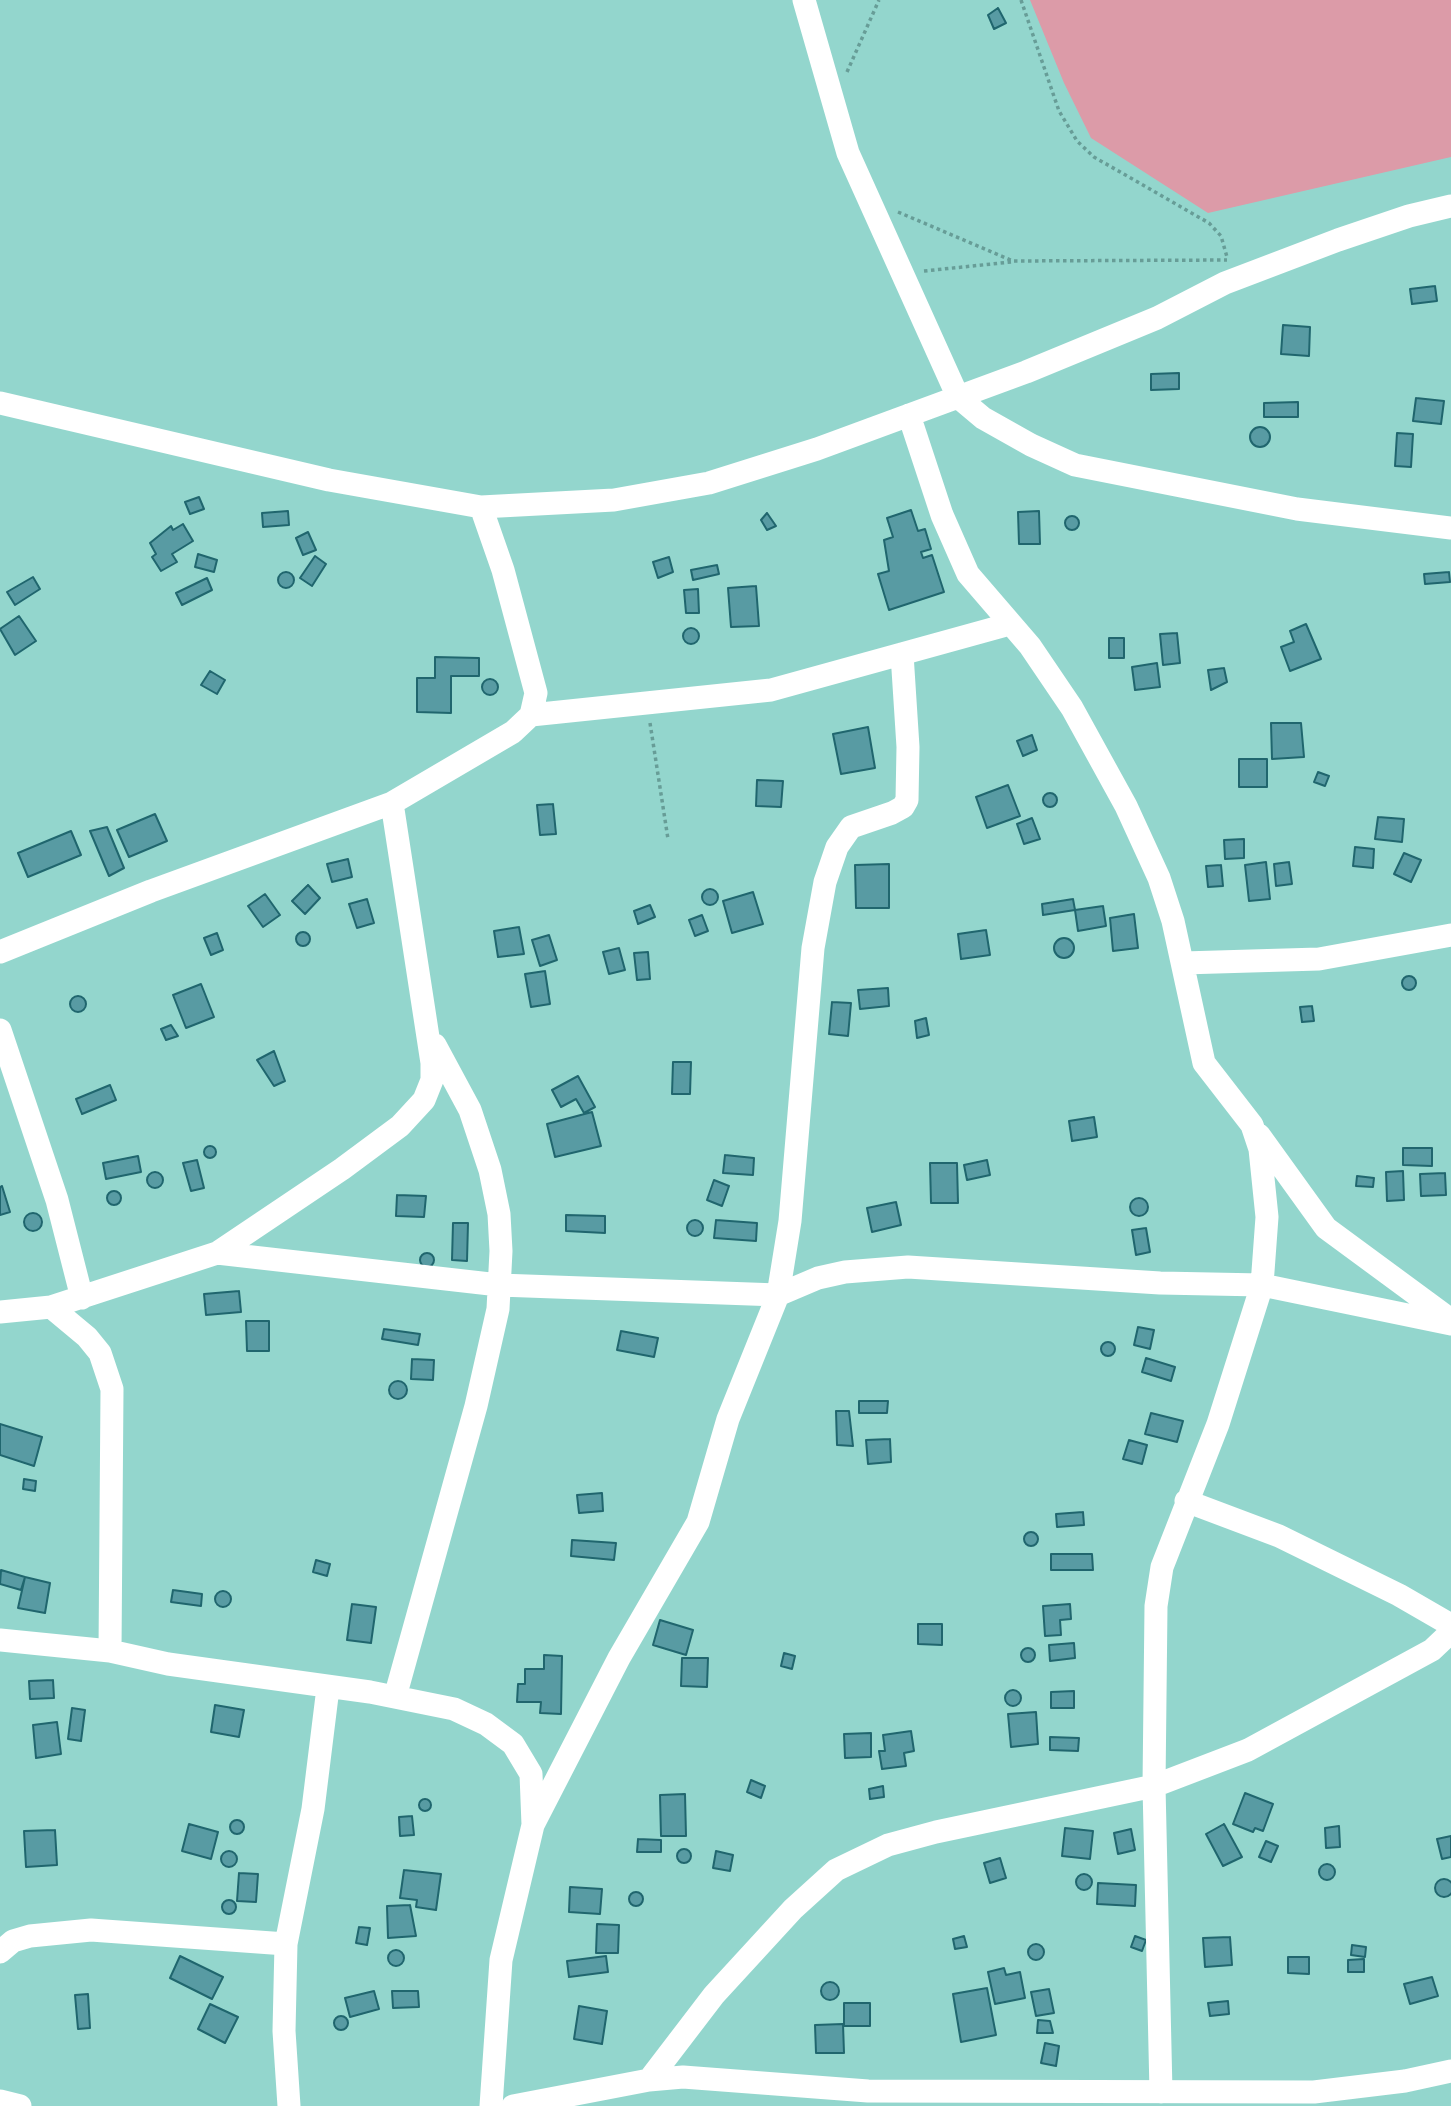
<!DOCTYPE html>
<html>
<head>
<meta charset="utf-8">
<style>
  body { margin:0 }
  canvas { display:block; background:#93d6cd }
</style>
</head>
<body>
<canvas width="1451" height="2106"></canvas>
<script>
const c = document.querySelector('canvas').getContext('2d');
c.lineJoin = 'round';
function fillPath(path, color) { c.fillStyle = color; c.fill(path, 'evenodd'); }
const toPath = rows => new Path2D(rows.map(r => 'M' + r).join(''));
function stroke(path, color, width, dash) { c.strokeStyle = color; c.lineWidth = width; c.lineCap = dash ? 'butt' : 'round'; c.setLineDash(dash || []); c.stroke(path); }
fillPath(toPath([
  [1030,0,1451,0,1451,157,1208,213,1091,138,1064,83]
]), '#dc9ba8');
const building = toPath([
  [998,8,1006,23,994,29,988,15,998,8],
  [1435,286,1437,301,1412,304,1410,289,1435,286],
  [1283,325,1310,327,1309,356,1281,354,1283,325],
  [1179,373,1179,389,1151,390,1151,374,1179,373],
  [1416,398,1444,401,1441,424,1413,421,1416,398],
  [1298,402,1298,417,1264,417,1264,403,1298,402],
  '1250 437a10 10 0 1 1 20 0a10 10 0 1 1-20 0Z',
  [1397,433,1413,434,1411,467,1395,466,1397,433],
  [199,497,204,509,190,514,185,502,199,497],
  [911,510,918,531,925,529,931,549,921,552,923,558,932,555,944,592,889,610,878,574,889,571,884,540,893,537,887,518,911,510],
  [288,511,289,525,263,527,262,513,288,511],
  [1039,511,1040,544,1019,544,1018,512,1039,511],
  [767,513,776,526,767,530,761,520,767,513],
  '1065 523a7 7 0 1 1 14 0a7 7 0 1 1-14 0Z',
  [183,524,193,541,172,554,177,562,161,571,152,557,156,554,150,543,171,526,173,530,183,524],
  [308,532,316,550,303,555,296,538,308,532],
  [198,554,217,560,214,572,195,567,198,554],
  [315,556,326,564,312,586,300,578,315,556],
  [669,557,673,572,658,578,653,562,669,557],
  [717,565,719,574,693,580,691,570,717,565],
  [1449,572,1450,582,1425,584,1424,574,1449,572],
  '278 580a8 8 0 1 1 16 0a8 8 0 1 1-16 0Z',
  [33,577,40,589,15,605,7,592,33,577],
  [207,578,212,590,182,605,176,593,207,578],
  [756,586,759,626,731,627,728,588,756,586],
  [698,589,699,613,686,613,684,590,698,589],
  [19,616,36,641,15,655,0,629,19,616],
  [1306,624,1321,659,1290,671,1281,647,1294,642,1290,631,1306,624],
  '683 636a8 8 0 1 1 16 0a8 8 0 1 1-16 0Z',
  [1177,633,1180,663,1163,665,1160,634,1177,633],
  [1109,638,1124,638,1124,658,1109,658,1109,638],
  [435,657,479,658,479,676,451,676,451,713,417,712,417,678,435,678,435,657],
  [1157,663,1160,687,1135,690,1132,667,1157,663],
  [1224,668,1227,682,1211,690,1208,670,1224,668],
  [210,671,225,680,217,694,201,685,210,671],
  '482 687a8 8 0 1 1 16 0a8 8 0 1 1-16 0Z',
  [1271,723,1301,723,1304,757,1272,759,1271,723],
  [868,727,875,768,841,774,833,734,868,727],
  [1032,735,1037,750,1023,756,1017,741,1032,735],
  [1239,759,1267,759,1267,787,1239,787,1239,759],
  [1318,772,1329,776,1325,786,1314,782,1318,772],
  [757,780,783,781,781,807,756,806,757,780],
  [1008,785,1020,816,987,828,976,797,1008,785],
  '1043 800a7 7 0 1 1 14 0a7 7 0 1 1-14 0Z',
  [553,804,556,834,540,835,537,805,553,804],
  [155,814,167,841,129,857,117,830,155,814],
  [1378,817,1404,819,1402,842,1375,839,1378,817],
  [1032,818,1040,839,1024,844,1017,824,1032,818],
  [107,827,124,868,109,876,90,831,107,827],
  [71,831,81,855,28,877,18,853,71,831],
  [1244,839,1244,858,1225,859,1224,840,1244,839],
  [1355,847,1374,849,1373,868,1353,866,1355,847],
  [1404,853,1421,860,1411,882,1394,874,1404,853],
  [348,859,352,877,332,882,327,864,348,859],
  [1266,862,1270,899,1249,901,1245,865,1266,862],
  [1289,862,1292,884,1276,886,1274,864,1289,862],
  [889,864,889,908,856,908,855,865,889,864],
  [1221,865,1223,886,1208,887,1206,866,1221,865],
  [308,885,320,898,305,914,292,901,308,885],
  '702 897a8 8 0 1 1 16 0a8 8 0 1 1-16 0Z',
  [753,892,763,924,732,933,723,901,753,892],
  [265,894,280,915,263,927,248,906,265,894],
  [367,899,374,923,357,928,349,904,367,899],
  [1073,899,1075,910,1043,915,1042,904,1073,899],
  [650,905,655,917,638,924,634,911,650,905],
  [1103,906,1106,926,1078,931,1075,910,1103,906],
  [1134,914,1138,948,1113,951,1110,918,1134,914],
  [702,915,708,931,695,936,689,920,702,915],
  [519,927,524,954,498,957,494,931,519,927],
  [986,930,990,955,961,959,958,934,986,930],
  '296 939a7 7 0 1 1 14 0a7 7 0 1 1-14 0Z',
  [217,933,223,950,211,955,204,938,217,933],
  [549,935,557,960,540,966,532,940,549,935],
  '1054 948a10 10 0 1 1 20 0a10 10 0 1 1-20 0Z',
  [619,948,625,970,609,974,603,952,619,948],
  [648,952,650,979,637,980,634,953,648,952],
  [545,971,550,1004,531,1007,525,974,545,971],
  '1402 983a7 7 0 1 1 14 0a7 7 0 1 1-14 0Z',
  [201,984,214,1017,186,1028,173,995,201,984],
  [888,988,889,1006,860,1009,858,990,888,988],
  '70 1004a8 8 0 1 1 16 0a8 8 0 1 1-16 0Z',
  [832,1002,851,1003,848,1036,829,1034,832,1002],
  [1312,1006,1314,1021,1302,1022,1300,1007,1312,1006],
  [926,1018,929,1035,917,1038,915,1021,926,1018],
  [171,1025,178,1036,166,1040,161,1029,171,1025],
  [274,1051,285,1081,274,1086,257,1060,274,1051],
  [673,1062,691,1062,690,1094,672,1094,673,1062],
  [578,1076,595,1107,584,1113,576,1099,561,1107,552,1090,578,1076],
  [110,1085,116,1100,82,1114,76,1099,110,1085],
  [592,1112,601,1146,555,1157,547,1124,592,1112],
  [1094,1117,1097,1137,1072,1141,1069,1121,1094,1117],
  '204 1152a6 6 0 1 1 12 0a6 6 0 1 1-12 0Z',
  [1403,1148,1432,1148,1432,1166,1403,1165,1403,1148],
  [725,1155,754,1158,753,1175,723,1173,725,1155],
  [138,1156,141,1172,106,1179,103,1163,138,1156],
  [197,1160,204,1188,191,1191,183,1163,197,1160],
  [987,1160,990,1175,967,1180,964,1165,987,1160],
  [930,1163,957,1163,958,1203,931,1203,930,1163],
  [1403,1171,1404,1200,1387,1201,1386,1172,1403,1171],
  '147 1180a8 8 0 1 1 16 0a8 8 0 1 1-16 0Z',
  [1445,1173,1446,1195,1421,1196,1420,1174,1445,1173],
  [1357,1176,1374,1178,1373,1187,1356,1186,1357,1176],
  [714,1180,729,1186,722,1206,707,1200,714,1180],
  [2,1186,10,1212,0,1215,0,1187,2,1186],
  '107 1198a7 7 0 1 1 14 0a7 7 0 1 1-14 0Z',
  [397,1195,426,1196,424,1217,396,1216,397,1195],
  '1130 1207a9 9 0 1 1 18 0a9 9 0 1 1-18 0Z',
  [896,1202,901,1225,872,1232,867,1208,896,1202],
  '24 1222a9 9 0 1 1 18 0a9 9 0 1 1-18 0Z',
  [566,1215,605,1216,605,1233,566,1231,566,1215],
  [716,1220,757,1223,756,1241,714,1238,716,1220],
  '687 1228a8 8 0 1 1 16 0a8 8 0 1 1-16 0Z',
  [453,1223,468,1223,467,1261,452,1260,453,1223],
  [1146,1228,1150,1252,1136,1255,1132,1230,1146,1228],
  '420 1260a7 7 0 1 1 14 0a7 7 0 1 1-14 0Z',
  [239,1291,241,1312,206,1315,204,1294,239,1291],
  [246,1321,269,1321,269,1351,247,1351,246,1321],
  [1138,1327,1154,1330,1150,1349,1134,1345,1138,1327],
  [384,1329,420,1334,418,1345,382,1339,384,1329],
  [621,1331,658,1338,654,1357,617,1350,621,1331],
  '1101 1349a7 7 0 1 1 14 0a7 7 0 1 1-14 0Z',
  [1146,1358,1175,1367,1171,1381,1142,1372,1146,1358],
  [412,1359,434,1360,433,1380,411,1379,412,1359],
  '389 1390a9 9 0 1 1 18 0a9 9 0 1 1-18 0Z',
  [859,1401,888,1401,887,1413,859,1413,859,1401],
  [836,1411,849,1411,853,1446,837,1445,836,1411],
  [1151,1413,1183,1421,1177,1442,1145,1434,1151,1413],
  [0,1424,42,1437,34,1466,0,1455,0,1424],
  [890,1439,891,1462,868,1464,866,1440,890,1439],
  [1129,1440,1147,1445,1142,1464,1123,1459,1129,1440],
  [24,1479,36,1481,35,1491,23,1489,24,1479],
  [602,1493,603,1511,579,1513,577,1495,602,1493],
  [1083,1512,1084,1525,1057,1527,1056,1514,1083,1512],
  '1024 1539a7 7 0 1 1 14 0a7 7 0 1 1-14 0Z',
  [572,1540,616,1543,614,1560,571,1556,572,1540],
  [1051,1554,1092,1554,1093,1570,1051,1570,1051,1554],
  [316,1560,330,1564,327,1576,313,1572,316,1560],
  [1,1570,25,1577,21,1590,0,1584,1,1570],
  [25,1577,50,1583,45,1613,18,1608,25,1577],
  [173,1590,202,1594,201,1606,171,1602,173,1590],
  '215 1599a8 8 0 1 1 16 0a8 8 0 1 1-16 0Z',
  [352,1604,376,1607,371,1643,347,1640,352,1604],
  [1070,1604,1071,1619,1060,1620,1061,1635,1045,1636,1043,1606,1070,1604],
  [660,1620,693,1630,686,1655,653,1645,660,1620],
  [918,1624,942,1624,942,1645,918,1644,918,1624],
  [1074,1643,1075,1658,1050,1661,1049,1645,1074,1643],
  '1021 1655a7 7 0 1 1 14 0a7 7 0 1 1-14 0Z',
  [784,1653,795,1656,792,1669,781,1666,784,1653],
  [544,1655,562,1656,561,1714,540,1713,541,1702,517,1702,518,1684,525,1684,525,1669,544,1669,544,1655],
  [682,1658,708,1658,707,1687,681,1686,682,1658],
  [53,1680,54,1698,30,1699,29,1681,53,1680],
  '1005 1698a8 8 0 1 1 16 0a8 8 0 1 1-16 0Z',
  [1074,1691,1074,1708,1051,1708,1051,1692,1074,1691],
  [215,1705,244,1710,239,1737,211,1732,215,1705],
  [72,1708,85,1710,81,1741,68,1739,72,1708],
  [1036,1712,1038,1744,1011,1747,1008,1714,1036,1712],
  [57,1722,61,1754,36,1758,33,1725,57,1722],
  [911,1731,914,1751,904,1753,906,1766,882,1769,879,1751,885,1751,883,1735,911,1731],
  [871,1733,871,1757,845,1758,844,1734,871,1733],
  [1050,1737,1079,1738,1078,1751,1050,1750,1050,1737],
  [751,1780,765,1786,761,1798,747,1792,751,1780],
  [883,1786,884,1797,870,1799,869,1789,883,1786],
  [1245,1793,1273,1804,1263,1831,1255,1828,1253,1832,1233,1824,1245,1793],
  [685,1794,686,1836,661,1836,660,1795,685,1794],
  '419 1805a6 6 0 1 1 12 0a6 6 0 1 1-12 0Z',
  [412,1816,414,1835,400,1836,399,1817,412,1816],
  '230 1827a7 7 0 1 1 14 0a7 7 0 1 1-14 0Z',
  [189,1824,218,1832,211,1859,182,1851,189,1824],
  [1224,1824,1242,1857,1223,1866,1206,1834,1224,1824],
  [1339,1826,1340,1847,1326,1848,1325,1828,1339,1826],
  [1065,1828,1093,1831,1090,1859,1062,1856,1065,1828],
  [1131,1829,1135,1850,1118,1854,1114,1833,1131,1829],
  [55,1830,57,1865,26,1867,24,1831,55,1830],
  [1451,1836,1451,1857,1442,1859,1437,1839,1451,1836],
  [638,1839,661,1840,661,1852,637,1852,638,1839],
  [1266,1841,1278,1846,1271,1862,1259,1857,1266,1841],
  '677 1856a7 7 0 1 1 14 0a7 7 0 1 1-14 0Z',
  '221 1859a8 8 0 1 1 16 0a8 8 0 1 1-16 0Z',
  [716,1851,733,1855,730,1871,713,1868,716,1851],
  [1000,1858,1006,1878,990,1883,984,1863,1000,1858],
  '1319 1872a8 8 0 1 1 16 0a8 8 0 1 1-16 0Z',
  [404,1870,441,1874,436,1910,416,1907,417,1900,400,1898,404,1870],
  [239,1873,258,1874,256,1902,237,1901,239,1873],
  '1076 1882a8 8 0 1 1 16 0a8 8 0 1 1-16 0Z',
  '1435 1888a9 9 0 1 1 18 0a9 9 0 1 1-18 0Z',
  [1098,1883,1136,1885,1135,1906,1097,1904,1098,1883],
  [570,1887,602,1889,600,1914,569,1912,570,1887],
  '629 1899a7 7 0 1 1 14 0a7 7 0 1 1-14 0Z',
  '222 1907a7 7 0 1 1 14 0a7 7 0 1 1-14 0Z',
  [410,1905,416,1936,388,1938,387,1906,410,1905],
  [597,1924,619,1925,618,1953,596,1953,597,1924],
  [359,1927,370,1928,367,1945,356,1943,359,1927],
  [964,1936,967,1947,955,1949,953,1939,964,1936],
  [1135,1936,1146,1940,1142,1951,1131,1947,1135,1936],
  [1230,1937,1232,1965,1205,1967,1203,1938,1230,1937],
  '1028 1952a8 8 0 1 1 16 0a8 8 0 1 1-16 0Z',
  [1352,1945,1366,1947,1365,1957,1351,1955,1352,1945],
  '388 1958a8 8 0 1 1 16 0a8 8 0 1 1-16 0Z',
  [180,1956,223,1977,212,1999,170,1978,180,1956],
  [606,1956,608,1972,569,1977,567,1961,606,1956],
  [1288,1957,1309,1957,1309,1974,1288,1973,1288,1957],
  [1364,1959,1364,1972,1348,1972,1348,1960,1364,1959],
  [1004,1968,1006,1975,1020,1972,1025,1998,995,2004,988,1972,1004,1968],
  [1432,1977,1438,1996,1410,2004,1404,1984,1432,1977],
  '821 1991a9 9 0 1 1 18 0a9 9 0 1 1-18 0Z',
  [987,1988,996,2035,961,2042,953,1994,987,1988],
  [1049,1989,1054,2013,1036,2016,1031,1992,1049,1989],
  [374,1991,379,2009,350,2017,345,1998,374,1991],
  [392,1991,418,1991,419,2007,393,2008,392,1991],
  [88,1994,90,2028,78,2029,75,1995,88,1994],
  [1228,2001,1229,2014,1210,2016,1208,2003,1228,2001],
  [844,2003,870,2003,870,2026,844,2026,844,2003],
  [210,2004,238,2017,225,2043,198,2029,210,2004],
  [579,2006,607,2011,602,2044,574,2039,579,2006],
  '334 2023a7 7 0 1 1 14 0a7 7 0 1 1-14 0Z',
  [1038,2020,1050,2021,1053,2033,1037,2033,1038,2020],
  [843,2024,844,2053,816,2053,815,2025,843,2024],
  [1045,2043,1059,2046,1056,2066,1041,2063,1045,2043]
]);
fillPath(building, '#589ba3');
stroke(building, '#20666e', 2);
stroke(toPath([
  [1021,0,1059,111,1077,141,1094,157,1209,223,1221,236,1227,257],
  [847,72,879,0],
  [898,212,1013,261,1227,260],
  [924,271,1011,262],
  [650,723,668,839]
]), '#679d97', 3.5, [3.5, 3.5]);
stroke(toPath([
  [804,0,848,153,958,397,983,418,1031,445,1075,465,1297,509,1451,528],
  [0,403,329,480,481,507,614,500,709,483,817,449,1026,372,1157,318,1225,283,1338,240,1409,216,1451,206],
  [909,415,942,515,968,574,1030,646,1072,708,1126,806,1159,878,1173,921,1204,1063,1252,1125,1260,1149,1267,1217,1262,1285,1451,1324],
  [531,715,771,690,1010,624],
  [0,952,151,891,392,803],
  [1183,963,1319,959,1451,935],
  [0,1030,57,1200,82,1298],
  [1259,1135,1326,1228,1451,1320],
  [217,1253,499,1285,778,1295,818,1278,845,1272,908,1267,1160,1283,1262,1285,1218,1424,1162,1567,1156,1606,1154,1786,936,1832,888,1845,836,1870,793,1909,714,1995,649,2080],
  [51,1307,87,1337,100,1353,112,1389,110,1651],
  [0,1312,51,1307,217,1253,342,1169,400,1126,424,1100,432,1080,432,1063,392,803,513,732,531,715,536,693,503,570,481,507],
  [1186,1501,1279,1536,1399,1595,1451,1625],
  [0,1640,110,1651,168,1664,370,1692,454,1709,486,1724,513,1744,531,1774,533,1825,501,1960,491,2106],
  [395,1697,476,1406,498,1309,501,1251,499,1214,490,1170,470,1110,435,1045],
  [533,1825,619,1658,698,1522,728,1419,778,1295,790,1221,813,948,825,882,837,847,851,827,892,813,903,807,907,800,908,747,902,654],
  [0,1952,13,1941,30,1936,91,1930,286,1944],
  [1161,2092,1154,1786,1248,1750,1432,1650,1451,1632],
  [0,2101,20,2106],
  [289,2106,284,2031,286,1944,313,1809,328,1688],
  [513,2106,649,2080,683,2077,868,2091,1314,2092,1405,2081,1451,2071]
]), '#fff', 23);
</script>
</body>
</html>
